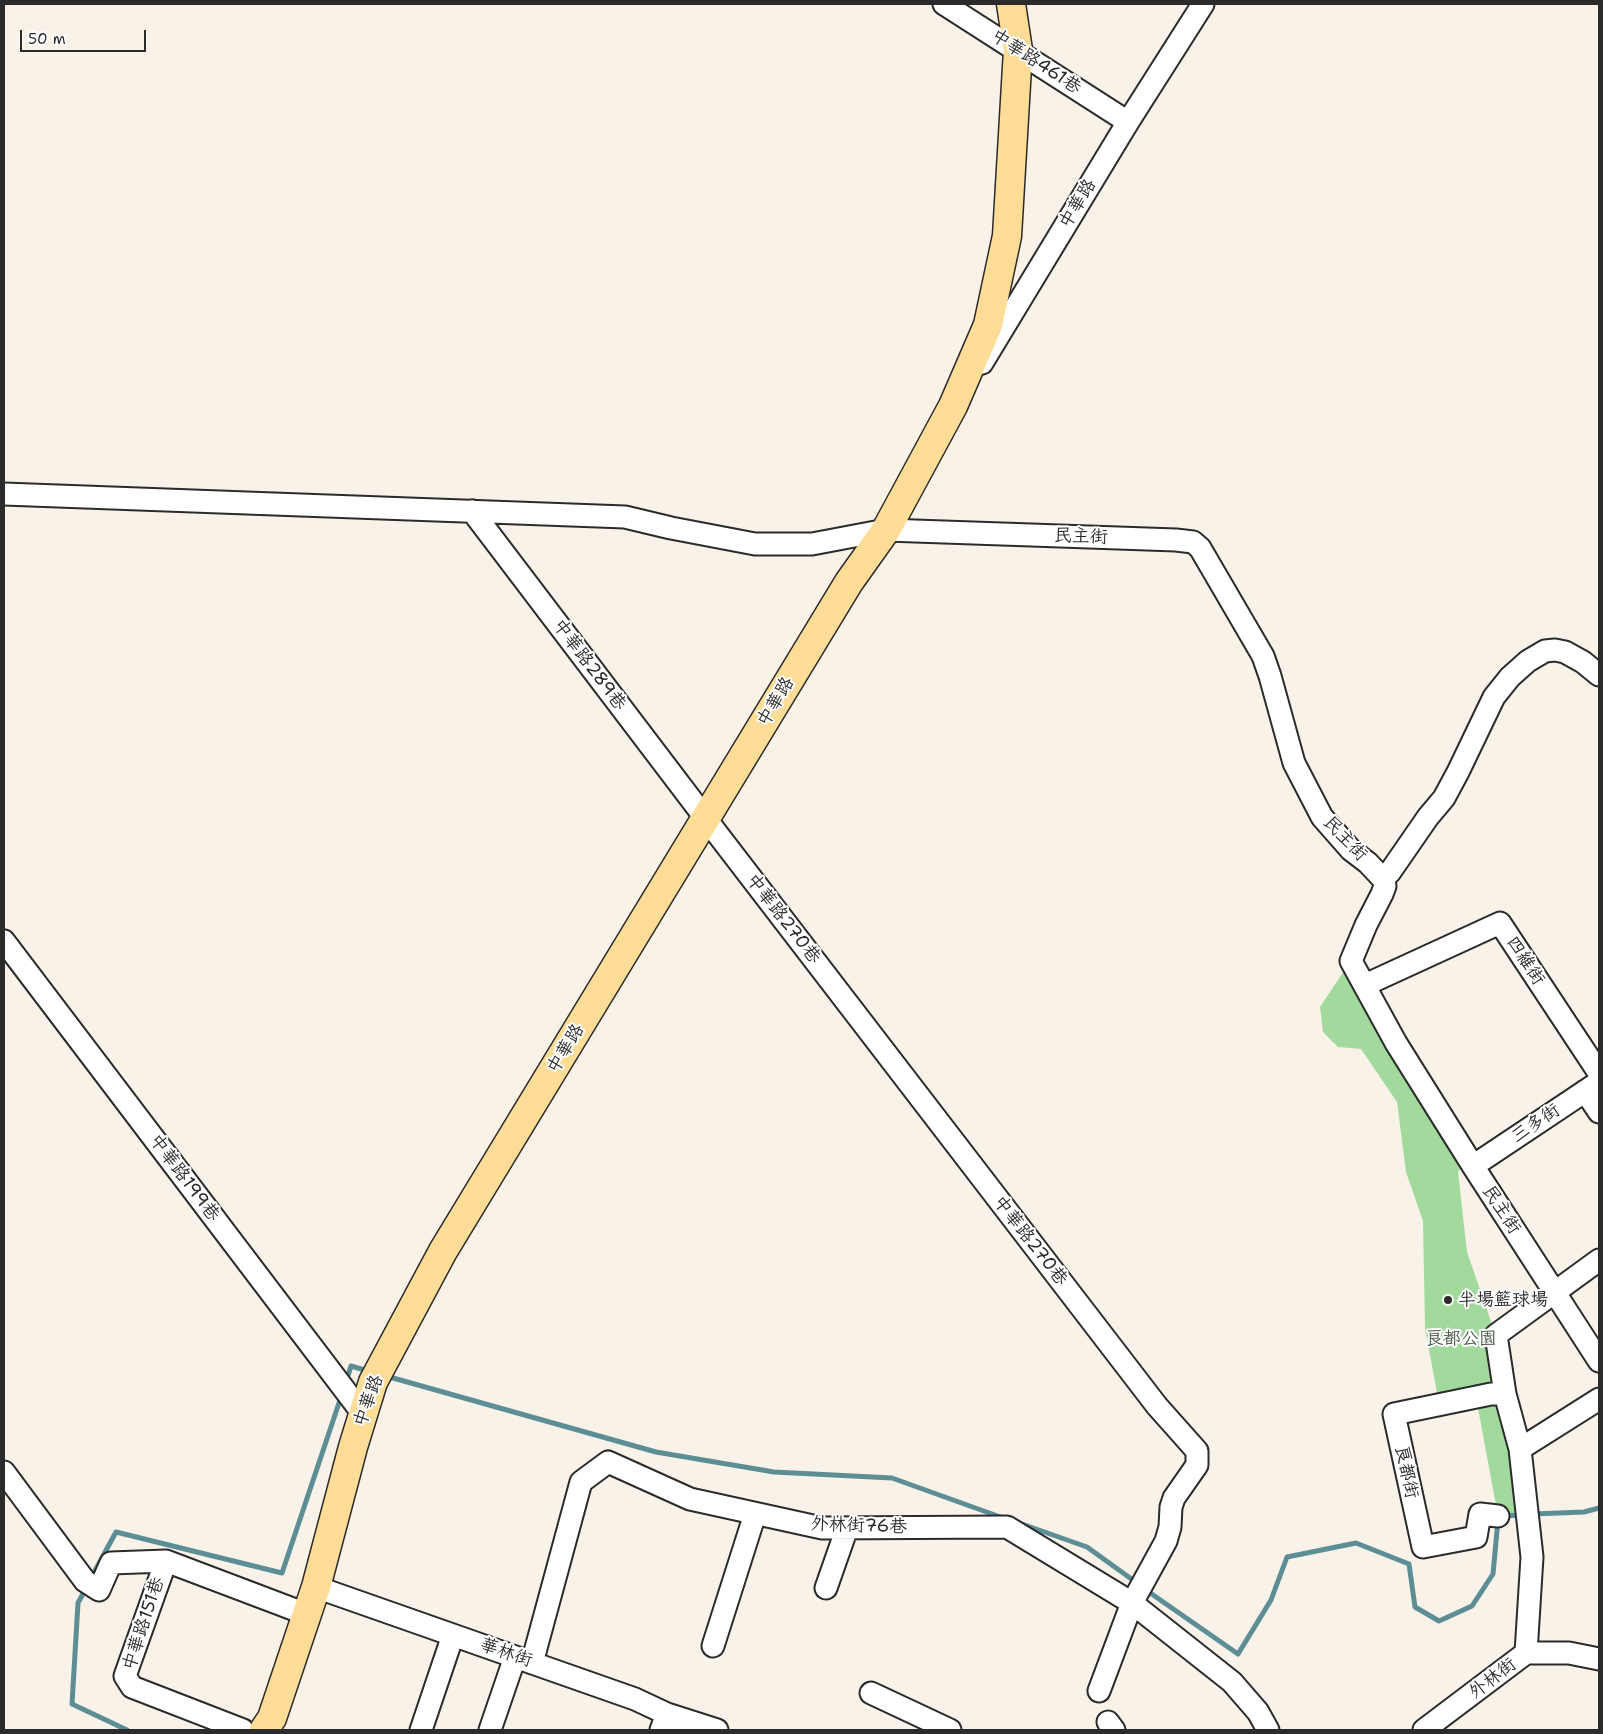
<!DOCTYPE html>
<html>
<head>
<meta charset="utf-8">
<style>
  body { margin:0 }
  #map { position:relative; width:1603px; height:1734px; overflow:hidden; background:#f8f2e9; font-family:"Shantell Sans",sans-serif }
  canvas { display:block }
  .frame { position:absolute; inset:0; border:5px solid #2b2b2b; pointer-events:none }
  .scale { position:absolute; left:20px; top:30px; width:126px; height:22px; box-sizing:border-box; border:2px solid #2b2b2b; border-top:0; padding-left:6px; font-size:15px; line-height:18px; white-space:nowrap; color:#2b2b2b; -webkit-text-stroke:4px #fff; paint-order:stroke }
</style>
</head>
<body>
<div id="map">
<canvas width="1603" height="1734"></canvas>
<div class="frame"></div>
<div class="scale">50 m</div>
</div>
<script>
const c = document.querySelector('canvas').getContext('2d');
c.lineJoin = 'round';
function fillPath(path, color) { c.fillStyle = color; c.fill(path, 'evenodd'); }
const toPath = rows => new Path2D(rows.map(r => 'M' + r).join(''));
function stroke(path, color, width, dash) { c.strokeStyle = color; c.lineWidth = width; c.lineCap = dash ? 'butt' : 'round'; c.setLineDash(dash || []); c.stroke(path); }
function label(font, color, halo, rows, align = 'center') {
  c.font = font + ' "Shantell Sans","LXGW WenKai TC",sans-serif'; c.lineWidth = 4; c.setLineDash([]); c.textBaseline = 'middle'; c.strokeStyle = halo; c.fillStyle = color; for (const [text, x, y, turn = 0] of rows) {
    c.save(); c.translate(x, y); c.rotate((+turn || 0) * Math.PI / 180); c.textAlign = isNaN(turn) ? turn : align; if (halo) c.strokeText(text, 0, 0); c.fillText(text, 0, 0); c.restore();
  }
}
fillPath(toPath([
  [1348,965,1465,1162,1458,1172,1467,1252,1494,1330,1522,1515,1498,1516,1475,1392,1438,1398,1425,1328,1423,1221,1406,1172,1397,1102,1361,1049,1338,1047,1323,1032,1320,1007]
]), '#a2d99d');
stroke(toPath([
  [386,1376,656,1452,774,1472,892,1478,1006,1519],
  [346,1382,351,1366,368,1371],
  [1533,1514,1584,1512,1599,1508],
  [1503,1516,1522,1515],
  [1019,1523,1087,1547,1137,1583],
  [91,1578,116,1532,282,1573,342,1394],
  [86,1588,78,1603,72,1704,127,1730],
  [1146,1590,1238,1654,1271,1600,1287,1557,1356,1543,1409,1564,1415,1607,1439,1621,1472,1606,1493,1574,1498,1520]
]), '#5e8e95', 5);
const minor = toPath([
  [944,4,1128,122],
  [982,363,1128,122,1203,4],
  [4,494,625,517,671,528,755,544,812,544,886,530,1176,540,1193,542,1200,548,1263,656,1270,676,1294,763,1322,817,1351,850,1368,863,1383,879,1385,886,1382,894,1366,925,1351,961,1396,1043,1473,1166,1599,1361],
  [472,511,706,819,1157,1406,1197,1451,1197,1465,1174,1498,1171,1507,1170,1527,1166,1541,1132,1603,1099,1691],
  [1383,879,1390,872,1428,817,1444,798,1458,772,1494,697,1510,677,1528,661,1545,651,1555,650,1565,652,1583,662,1599,675],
  [4,941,363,1414],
  [1365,985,1500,923,1599,1073],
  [1585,1091,1599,1112],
  [1473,1166,1599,1082],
  [1520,1449,1599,1399],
  [4,1472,85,1581,99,1590,111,1563,166,1561],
  [1498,1516,1480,1514,1476,1537,1423,1547,1394,1414,1491,1394,1505,1394],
  [316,1587,635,1699,667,1714,690,1730],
  [826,1588,847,1528],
  [713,1646,755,1514],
  [1526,1653,1532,1557,1520,1449,1505,1394,1496,1335,1599,1260],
  [532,1663,581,1482,608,1462,690,1499,822,1528,1007,1527,1132,1603,1232,1682,1258,1712,1268,1730],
  [871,1693,950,1730],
  [1108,1722,1114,1730],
  [243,1730,132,1687,125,1676,166,1561,306,1614],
  [421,1730,453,1635],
  [490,1730,515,1657],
  [661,1730,667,1714,717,1730],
  [1424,1730,1526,1653,1569,1653,1599,1659]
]);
const major = toPath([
  [264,1730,272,1718,316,1587,353,1447,373,1382,443,1251,849,582,886,530,953,406,988,325,1007,236,1018,50,1011,4]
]);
stroke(minor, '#2b2b2b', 25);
stroke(major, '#2b2b2b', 31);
stroke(minor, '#fff', 21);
stroke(major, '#ffdd96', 28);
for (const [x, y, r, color] of [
  [1448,1300,5,"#2b2b2b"]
]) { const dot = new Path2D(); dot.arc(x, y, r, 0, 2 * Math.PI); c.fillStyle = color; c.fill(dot); stroke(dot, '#fff', 2); }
label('18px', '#2b2b2b', '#fff', [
  ["中華路461巷",1036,62,33],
  ["中華路",1078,204,-59],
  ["民主街",1081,537,2],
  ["中華路289巷",589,665,53],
  ["中華路",776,702,-59],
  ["民主街",1345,839,46],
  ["中華路270巷",783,919,52],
  ["四維街",1525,961,57],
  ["中華路",566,1049,-59],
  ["三多街",1536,1124,-34],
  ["中華路199巷",184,1178,53],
  ["民主街",1501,1210,57],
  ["中華路270巷",1030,1241,52],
  ["中華路",369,1401,-70],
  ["良都街",1406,1472,78],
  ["外林街76巷",859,1526,2],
  ["中華路151巷",144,1624,-72],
  ["華林街",506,1653,19],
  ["外林街",1493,1679,-38]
]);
label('18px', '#2b2b2b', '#fff', [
  ["半場籃球場",1458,1300]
], 'left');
label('18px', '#4f5f4d', '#fff', [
  ["良都公園",1461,1339]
]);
</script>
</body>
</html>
